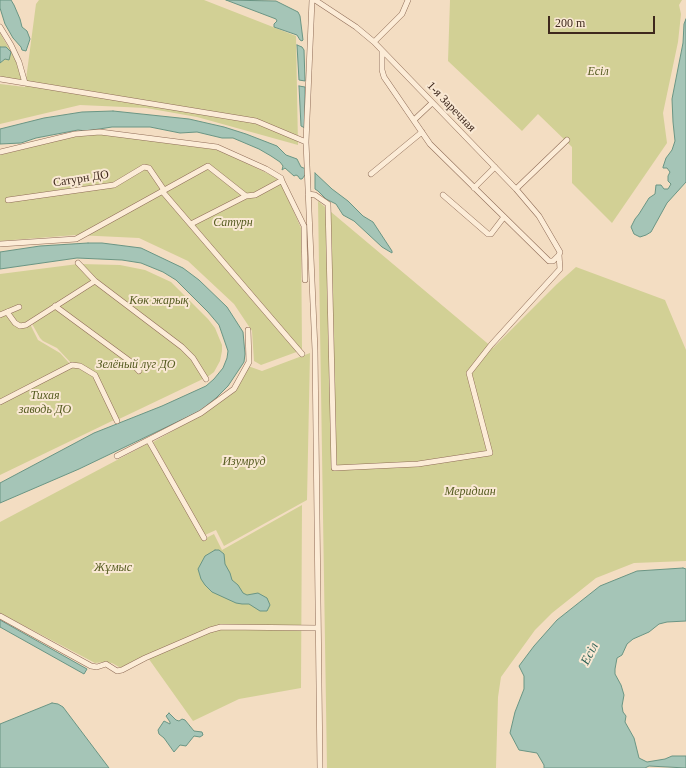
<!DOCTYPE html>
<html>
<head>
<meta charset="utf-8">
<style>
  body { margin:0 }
  #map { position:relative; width:686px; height:768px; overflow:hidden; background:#f3ddc2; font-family:"Times New Roman",serif }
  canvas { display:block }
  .scale { position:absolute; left:548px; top:16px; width:107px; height:18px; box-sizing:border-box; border:2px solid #3e281d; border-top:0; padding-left:5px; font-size:12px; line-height:14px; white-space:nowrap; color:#3e281d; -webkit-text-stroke:3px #f9e8d3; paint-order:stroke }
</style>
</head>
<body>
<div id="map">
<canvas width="686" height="768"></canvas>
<div class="scale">200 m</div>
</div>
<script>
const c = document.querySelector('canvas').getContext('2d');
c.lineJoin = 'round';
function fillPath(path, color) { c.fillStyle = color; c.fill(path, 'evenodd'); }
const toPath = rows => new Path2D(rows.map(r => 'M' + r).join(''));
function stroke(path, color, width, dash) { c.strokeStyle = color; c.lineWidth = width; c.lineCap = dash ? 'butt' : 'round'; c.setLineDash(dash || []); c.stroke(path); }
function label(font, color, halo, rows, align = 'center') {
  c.font = font + ' "Times New Roman",serif'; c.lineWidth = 4; c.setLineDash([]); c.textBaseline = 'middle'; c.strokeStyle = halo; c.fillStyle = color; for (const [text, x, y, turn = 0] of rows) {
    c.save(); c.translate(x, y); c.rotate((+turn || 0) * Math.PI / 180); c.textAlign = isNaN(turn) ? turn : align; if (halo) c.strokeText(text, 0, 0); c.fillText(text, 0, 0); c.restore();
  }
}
fillPath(toPath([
  [39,0,204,0,296,36,298,145,197,117,146,108,80,105,0,124,0,84,25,87,36,4],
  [450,0,682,0,679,5,681,14,678,42,663,113,667,143,612,223,572,183,572,147,538,114,522,131,448,61],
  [0,33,16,60,22,81,0,78],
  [99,134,219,150,275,177,282,185,301,228,302,350,261,365,254,361,252,331,234,304,188,261,139,238,76,235,0,241,0,155,75,136],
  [318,201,493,348,557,284,576,267,665,300,686,350,686,561,634,563,596,578,552,613,535,630,501,677,498,697,496,768,327,768],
  [78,264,93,281,26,323,20,324,16,322,8,311,0,314,0,274],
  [80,264,120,265,145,270,171,282,208,319,215,328,222,345,222,351,220,361,214,372,206,378,194,357,95,280],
  [95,282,182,348,205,378,117,420,96,375,72,364,57,348,43,341,40,338,31,322],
  [6,314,14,324,30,324,38,340,60,353,70,364,92,373,114,420,0,475,0,317],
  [310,353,307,500,224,546,216,530,205,535,153,442,201,415,235,390,248,366,262,371],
  [151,442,204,539,214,534,222,550,302,505,301,688,239,699,193,721,146,655,123,667,119,667,112,663,104,662,95,663,0,613,0,522]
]), '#d2d095');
const water = toPath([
  [0,0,11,0,14,5,20,19,22,27,27,31,30,39,26,51,22,50,21,47,13,38,5,24,0,8,0,0],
  [226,0,276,1,298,12,300,16,303,40,302,41,300,40,297,35,274,27,274,24,277,21,276,19,226,0],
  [686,19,686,182,667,203,651,232,646,235,640,237,634,234,631,227,635,219,639,214,649,198,655,194,656,185,661,185,664,189,668,189,671,184,668,181,668,176,670,172,667,168,663,168,663,167,666,158,672,150,675,141,673,122,672,99,683,43,684,24,686,19],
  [297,45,302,47,304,50,305,81,299,80,297,45],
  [0,47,6,47,11,52,9,60,5,59,0,63,0,47],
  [299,86,305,87,305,128,301,126,299,86],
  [113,111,189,119,224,127,246,134,277,146,286,155,297,159,301,167,306,169,306,176,305,175,302,179,300,179,298,176,296,175,294,176,285,168,282,170,283,166,280,162,271,156,259,149,233,138,222,138,197,132,180,133,150,127,112,127,86,131,78,130,36,138,21,143,0,144,0,129,44,118,82,112,113,111],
  [315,173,332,189,348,201,363,216,373,222,392,251,392,253,382,247,354,221,343,215,336,204,326,199,318,191,315,189,315,173],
  [88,243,102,243,141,248,183,268,199,280,227,307,243,332,245,354,244,362,228,386,216,398,200,411,79,469,0,503,0,483,94,433,162,406,206,386,214,379,223,368,227,358,228,351,219,325,208,312,176,280,163,272,141,263,122,260,77,258,0,269,0,252,40,246,88,243],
  [215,550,219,550,224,554,225,564,230,573,232,580,238,585,243,593,247,595,258,593,267,598,270,605,267,611,260,611,249,604,242,604,236,603,212,592,205,585,201,579,198,569,205,556,215,550],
  [683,568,686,569,686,621,667,622,659,624,649,632,633,639,627,644,622,655,617,658,615,669,615,674,621,685,624,695,622,706,623,712,626,716,625,722,634,738,639,758,647,762,665,759,672,756,686,756,686,768,649,766,645,768,544,768,544,765,537,753,519,750,510,733,515,712,524,689,524,676,519,666,534,646,557,620,600,586,637,571,683,568],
  [0,620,87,669,84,674,0,627,0,620],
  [52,703,58,704,63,707,109,768,0,768,0,724,52,703],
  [169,713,176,720,179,721,182,719,185,720,194,731,202,732,203,735,200,737,194,736,186,746,180,745,174,752,164,738,159,734,158,730,164,721,170,724,170,722,166,716,169,713]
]);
fillPath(water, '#a5c5b7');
stroke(water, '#6a9584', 1);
const minor = toPath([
  [312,0,306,142,315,350,320,768],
  [0,27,11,45,19,62,25,83],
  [374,42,402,14,408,0],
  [382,51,382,70,384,77,430,144,549,261,553,261,559,255],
  [0,79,256,121,306,142],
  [414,120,432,103],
  [0,152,75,134,100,132,217,147,266,169,281,178,282,181],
  [371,174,422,132],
  [474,188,495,167],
  [516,189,567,140],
  [162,191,302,354],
  [308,194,315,195,328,204,334,468,418,464,490,453,469,373,491,345,560,269,559,255,560,252,539,216,516,189,374,42,356,27,315,0],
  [443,195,488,234,491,234,504,217],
  [8,200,114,185,144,167,149,168,164,190],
  [191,224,246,196,255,195,279,182,282,181,304,226,305,280],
  [0,244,76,239,208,166,246,196],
  [78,263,95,281,182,347,193,358,206,379],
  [55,306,131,362,139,371],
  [7,312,15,323,20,326,26,325,95,281],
  [0,315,19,307],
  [0,402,72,365,80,366,95,375,117,421],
  [149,441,204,538],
  [117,456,201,413,234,389,249,362,248,330],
  [0,616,91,666,97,667,106,664,117,671,122,670,145,658,210,630,221,627,318,628]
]);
stroke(minor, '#8f6c57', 6);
stroke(minor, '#fcecd7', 5);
label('italic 12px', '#565c21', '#f9e8d3', [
  ["Есіл",598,72],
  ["Сатурн",233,223],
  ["Көк жарық",159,301],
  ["Зелёный луг ДО",136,365],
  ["Тихая",45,396],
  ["заводь ДО",45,410],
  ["Изумруд",244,462],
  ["Меридиан",470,492],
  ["Жұмыс",113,568]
]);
label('12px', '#3e281d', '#f9e8d3', [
  ["1-я Заречная",451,107,46],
  ["Сатурн ДО",81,179,-9]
]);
label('italic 13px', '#2a5f54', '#f9e8d3', [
  ["Есіл",590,654,-63]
]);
</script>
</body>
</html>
